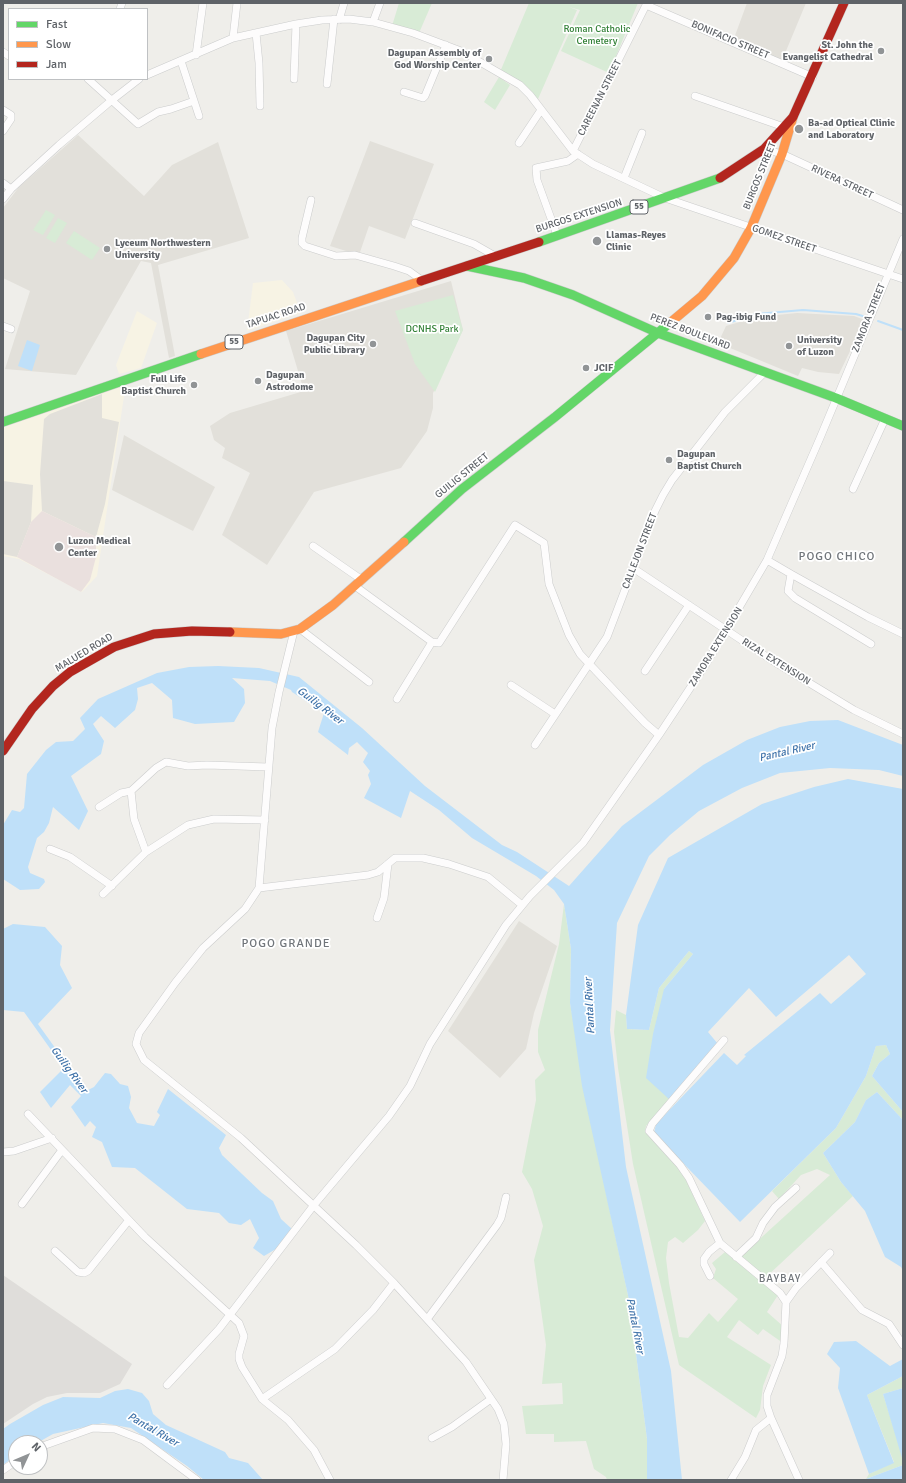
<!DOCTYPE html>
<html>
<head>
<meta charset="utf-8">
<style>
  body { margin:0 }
  #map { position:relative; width:906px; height:1483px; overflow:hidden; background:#efeeea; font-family:Signika,sans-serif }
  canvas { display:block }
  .frame { position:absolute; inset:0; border:4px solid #5f6368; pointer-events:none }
  .legend { position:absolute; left:8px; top:8px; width:140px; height:72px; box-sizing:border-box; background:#fff; border:1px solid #bfc1c3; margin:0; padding:5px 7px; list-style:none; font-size:12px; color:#5f6368 }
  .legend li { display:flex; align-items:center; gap:8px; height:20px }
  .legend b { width:20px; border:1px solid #bfc1c3 }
  .north { position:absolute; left:8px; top:1435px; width:40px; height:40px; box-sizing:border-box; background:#fff; border:1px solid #bfc1c3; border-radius:50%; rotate:46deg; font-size:11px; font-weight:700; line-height:16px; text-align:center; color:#5f6368 }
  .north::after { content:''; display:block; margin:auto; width:14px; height:18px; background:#919496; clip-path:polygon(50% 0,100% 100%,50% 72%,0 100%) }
</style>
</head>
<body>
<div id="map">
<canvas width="906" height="1483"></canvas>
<div class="frame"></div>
<ul class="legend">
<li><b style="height:5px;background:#63d668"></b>Fast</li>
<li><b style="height:5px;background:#ff974d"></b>Slow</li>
<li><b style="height:5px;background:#b3261e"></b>Jam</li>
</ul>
<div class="north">N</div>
</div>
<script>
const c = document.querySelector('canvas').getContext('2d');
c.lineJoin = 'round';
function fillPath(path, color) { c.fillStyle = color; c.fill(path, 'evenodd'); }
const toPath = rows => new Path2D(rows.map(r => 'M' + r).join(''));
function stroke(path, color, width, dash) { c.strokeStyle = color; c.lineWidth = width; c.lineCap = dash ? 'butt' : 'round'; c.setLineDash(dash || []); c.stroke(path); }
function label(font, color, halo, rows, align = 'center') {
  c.font = font + ' Signika,sans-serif'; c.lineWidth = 3.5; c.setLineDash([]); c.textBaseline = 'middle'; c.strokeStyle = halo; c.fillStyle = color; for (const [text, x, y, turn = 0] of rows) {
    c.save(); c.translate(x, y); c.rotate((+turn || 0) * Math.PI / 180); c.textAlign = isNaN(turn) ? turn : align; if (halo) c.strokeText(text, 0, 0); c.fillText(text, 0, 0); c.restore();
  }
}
fillPath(toPath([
  [282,280,293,292,301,313,247,331,253,283],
  [137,311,157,323,141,368,119,374,116,365],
  [126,383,97,576,82,592,19,559,3,556,3,427]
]), '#f7f3e4');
fillPath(toPath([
  [3,1275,132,1364,120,1384,100,1393,67,1393,47,1397,33,1404,3,1424]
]), '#dfddda');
fillPath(toPath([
  [747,3,806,3,781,63,733,41],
  [78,135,144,196,172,165,218,142,249,238,158,265,175,356,169,358,151,263,141,261,76,375,5,369,30,291,3,278,3,208,19,187],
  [370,141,434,164,405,239,369,226,359,255,330,246],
  [451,281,463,330,433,393,433,408,427,431,401,468,314,492,267,565,222,535,250,473,222,458,225,448,214,440,210,426,230,413,304,391,286,331],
  [797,313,854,316,865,320,839,374,818,372,802,368,798,376,718,343,726,326,757,317],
  [102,394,102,418,119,422,105,504,96,537,42,511,40,474,44,419,50,414],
  [124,435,215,487,193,531,112,490],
  [3,481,33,485,31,522,17,557,3,554],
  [519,921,557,946,534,1013,526,1049,500,1078,448,1031]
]), '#e2e0da');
fillPath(toPath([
  [42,511,96,537,96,557,90,580,81,592,17,557,31,522]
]), '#eae0de');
fillPath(toPath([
  [399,3,432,3,419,33,392,26],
  [529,3,558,4,638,3,609,73,561,51,580,10,569,7,577,10,538,99,500,72],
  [499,77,510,85,495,110,484,102],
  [46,210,55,215,43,235,33,230],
  [58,218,67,223,55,243,46,238],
  [74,231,100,248,92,260,66,243],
  [453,295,463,330,435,392,415,364,395,311],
  [564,904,571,949,570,1003,606,1193,629,1300,647,1439,647,1480,607,1480,606,1477,594,1469,586,1441,554,1442,554,1434,526,1434,522,1406,563,1404,562,1383,542,1384,546,1345,534,1260,543,1226,532,1189,522,1172,536,1100,535,1080,545,1070,538,1052,538,1030,559,944],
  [689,951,693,954,664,989,670,1100,646,1126,645,1132,677,1167,686,1180,705,1221,698,1230,683,1243,675,1237,668,1242,666,1258,669,1283,679,1337,688,1338,709,1313,718,1322,738,1299,713,1278,716,1269,712,1263,725,1252,778,1295,767,1312,784,1327,783,1343,763,1329,758,1335,739,1320,727,1337,771,1365,763,1386,760,1410,756,1418,679,1365,633,1164,618,1068,614,1032,616,1010,626,1015,627,1029,649,1030,659,988],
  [886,1045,890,1054,879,1063,872,1076,903,1112,903,1120,877,1092,866,1100,855,1122,823,1153,841,1182,853,1196,765,1278,741,1256,830,1175,817,1169,801,1175,779,1199,772,1191,836,1128,866,1076,876,1046],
  [903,1376,903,1388,883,1394,903,1457,903,1465,866,1479,869,1474,894,1462,867,1395]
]), '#d8ebd6');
fillPath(toPath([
  [27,340,40,345,32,371,18,366],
  [218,666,259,668,299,677,362,728,425,786,502,845,517,852,569,886,622,826,703,765,747,740,780,727,810,721,838,720,903,745,903,776,879,770,830,768,780,773,742,788,699,811,670,835,649,856,617,923,610,1030,626,1167,671,1371,682,1480,647,1480,647,1439,629,1300,582,1086,570,1003,571,949,564,904,554,890,536,876,472,838,439,810,410,791,401,818,364,798,371,784,368,775,370,771,363,762,368,753,357,742,349,748,348,755,318,732,324,713,292,692,291,690,270,681,232,678,244,689,245,703,234,722,195,724,173,718,172,700,152,683,137,688,138,699,135,710,115,728,101,716,93,724,104,741,101,754,71,776,88,811,79,830,53,807,49,823,44,832,37,838,28,867,30,873,44,879,45,882,39,889,20,890,3,879,3,825,12,810,20,812,24,808,27,774,46,750,56,742,73,741,85,729,80,718,98,699,157,673,189,667],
  [848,779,903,789,903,1112,872,1076,879,1063,890,1054,886,1045,876,1046,866,1076,836,1128,740,1222,654,1133,656,1124,724,1053,737,1065,746,1056,744,1055,820,993,831,1004,866,974,849,955,776,1017,749,988,708,1032,718,1044,670,1100,646,1078,653,1034,664,989,693,954,689,951,659,988,649,1030,627,1029,626,1015,638,925,668,858,762,804,814,787],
  [13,924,45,927,62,946,60,965,72,988,38,1024,86,1091,94,1087,105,1073,111,1074,120,1084,128,1086,131,1097,129,1108,137,1123,154,1126,160,1115,157,1112,168,1089,226,1135,219,1148,222,1155,262,1193,273,1201,281,1219,292,1229,276,1249,264,1256,253,1248,259,1238,250,1219,241,1225,229,1223,219,1213,187,1209,135,1168,112,1167,102,1142,92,1137,96,1127,90,1121,85,1127,71,1107,81,1096,70,1085,51,1108,40,1092,64,1068,24,1012,3,1010,3,929],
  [877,1092,903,1120,903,1271,901,1267,885,1257,865,1211,841,1182,823,1153,855,1122,866,1100],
  [856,1341,890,1366,903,1359,903,1376,867,1395,894,1463,869,1474,838,1388,840,1368,827,1354,834,1342],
  [903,1388,903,1457,902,1458,883,1394],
  [128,1389,142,1393,149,1401,153,1414,166,1425,225,1452,229,1458,248,1463,263,1480,204,1480,187,1466,131,1428,103,1423,53,1434,37,1443,16,1443,16,1455,3,1465,3,1429,10,1424,43,1405,63,1397,100,1398,115,1391],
  [903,1465,903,1480,866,1479]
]), '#bfe0f9');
stroke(toPath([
  [878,321,903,330],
  [728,323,756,314,803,310,856,314,866,317]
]), '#bfe0f9', 2);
const street = toPath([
  [646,5,813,77],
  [120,9,122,3],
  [339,20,344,3],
  [373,22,380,3],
  [256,33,259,63,260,106],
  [233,38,237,3],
  [3,52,9,56],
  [196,55,203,3],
  [181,61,199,116],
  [147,75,233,38,296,24,322,20,349,19,373,22,413,33,461,51,520,85,530,95,573,151,593,164,665,198,903,279],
  [88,79,138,124,158,112,171,109,194,101],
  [294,79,296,24],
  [327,84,334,19],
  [404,92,423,98,425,96,446,45],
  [695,96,784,127],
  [3,110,11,115,11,119,3,131],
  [519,143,541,110],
  [764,149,782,154,903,210],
  [573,151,647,3],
  [624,178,642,133],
  [3,183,11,189],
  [3,199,11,189,59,145,112,100,139,79],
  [311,200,302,238,302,243,305,246,336,256,355,255,394,266,409,271,423,281],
  [415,223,474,244,495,256],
  [557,235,537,180,536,168,568,161,578,154],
  [3,326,11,329],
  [853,489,885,419],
  [313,546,362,580],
  [767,560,791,574,788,591,795,598,871,644],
  [633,568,773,661,854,710,903,734],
  [791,574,868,617,903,634],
  [355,586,432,642,439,643,515,525,544,543,549,584,569,635,580,654,645,723,659,735],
  [300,629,369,682],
  [294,631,279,692,272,728,259,888,245,909,203,948,175,983,139,1033,136,1044,144,1060,241,1138,356,1245,394,1283,466,1362,498,1409,504,1424,506,1444,503,1480],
  [645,671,689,605],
  [511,685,555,714],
  [397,699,432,642],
  [535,745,607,637,655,511,663,495,672,480,725,412,765,372],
  [131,791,134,819,146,852],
  [99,807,121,793,131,791,156,768,166,762,188,766,207,765,268,767],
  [50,849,70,857,112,886],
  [259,888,368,875,378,872,395,858,423,858,449,864,488,877,522,905],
  [103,894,146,852,188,825,214,819,265,820],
  [377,918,384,898,388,864],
  [724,1040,652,1124,649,1131,680,1165,689,1178,720,1243,780,1293,786,1302],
  [28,1114,145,1237,239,1323,244,1336,239,1354,239,1359,242,1367,262,1399,288,1420,314,1450,330,1480],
  [3,1152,14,1151,52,1138],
  [22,1204,62,1150],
  [55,1251,78,1272,84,1273,88,1271,129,1220],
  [736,1257,756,1238,763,1223,775,1207,796,1188],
  [821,1262,862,1310,889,1324,903,1345],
  [710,1276,704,1264,704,1259,709,1252,720,1243],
  [428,1318,497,1225,501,1218,506,1197],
  [167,1385,219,1329,314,1205,389,1116,410,1086,430,1044,506,925,530,896,583,843,659,735,706,664,767,560,820,438,903,239],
  [262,1399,335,1349,373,1310,394,1283],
  [432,1438,452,1427,491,1399],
  [40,1447,93,1428,115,1429,143,1440,197,1480],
  [3,1470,16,1461],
  [731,1480,745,1457,756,1430,771,1418],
  [799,1480,771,1418,767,1406,767,1395,782,1356,784,1343,786,1302,796,1288,830,1253]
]);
const fast = toPath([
  [539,242,720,178],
  [467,266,524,278,573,295,658,333,836,398,903,426],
  [3,422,201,354],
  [404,542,462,489,555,417,671,322]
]);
const slow = toPath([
  [671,322,702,296,734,258,751,228,782,154,793,117],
  [201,354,421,281],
  [230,632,281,634,300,629,333,605,404,542]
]);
const jam = toPath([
  [720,178,764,149,793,117,844,3],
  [421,281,539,242],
  [3,751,32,709,53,686,70,672,114,647,154,634,192,631,230,632]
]);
stroke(street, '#cbcccc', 8);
stroke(fast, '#cacacb', 10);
stroke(slow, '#cacacb', 10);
stroke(jam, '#cacacb', 10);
stroke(street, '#fdfcfc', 7);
stroke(fast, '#63d668', 9);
stroke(slow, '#ff974d', 9);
stroke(jam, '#b3261e', 9);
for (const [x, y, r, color] of [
  [881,51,4,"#919496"],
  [489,59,4,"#919496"],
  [799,129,5,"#919496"],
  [597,241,5,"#919496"],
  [107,249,4,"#919496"],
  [708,317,4,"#919496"],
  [373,344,4,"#919496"],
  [789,346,4,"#919496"],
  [586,368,4,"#919496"],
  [258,381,4,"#919496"],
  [194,385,4,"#919496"],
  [669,460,4,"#919496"],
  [59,547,5,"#919496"]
]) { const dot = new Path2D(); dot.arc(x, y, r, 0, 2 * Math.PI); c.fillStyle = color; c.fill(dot); stroke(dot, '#fff', 1.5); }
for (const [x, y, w] of [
  [639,207,18],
  [234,342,18]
]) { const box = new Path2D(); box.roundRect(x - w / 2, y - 7, w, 14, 3); c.fillStyle = '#fff'; c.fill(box); stroke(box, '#5f6368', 1); }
label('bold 9px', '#5f6368', null, [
  ["55",639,207],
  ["55",234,342]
]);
label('10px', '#348238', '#fff', [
  ["Roman Catholic",597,29],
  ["Cemetery",597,41],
  ["DCNHS Park",432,329]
]);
label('10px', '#5f6368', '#fff', [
  ["BONIFACIO STREET",730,40,23],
  ["CAREENAN STREET",600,98,-63],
  ["BURGOS STREET",760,176,-68],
  ["RIVERA STREET",842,182,25],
  ["BURGOS EXTENSION",579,216,-18],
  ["GOMEZ STREET",784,239,19],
  ["TAPUAC ROAD",276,316,-18],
  ["ZAMORA STREET",869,318,-68],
  ["PEREZ BOULEVARD",690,332,21],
  ["GUILIG STREET",462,476,-39],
  ["CALLEJON STREET",640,551,-69],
  ["ZAMORA EXTENSION",716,647,-58],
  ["MALUED ROAD",84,653,-31],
  ["RIZAL EXTENSION",776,662,32]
]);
label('bold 10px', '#5f6368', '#fff', [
  ["St. John the",873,45,"right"],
  ["Evangelist Cathedral",873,57,"right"],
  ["Dagupan Assembly of",481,53,"right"],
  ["God Worship Center",481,65,"right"],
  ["Ba-ad Optical Clinic",808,123],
  ["and Laboratory",808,135],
  ["Llamas-Reyes",606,235],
  ["Clinic",606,247],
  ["Lyceum Northwestern",115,243],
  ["University",115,255],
  ["Pag-ibig Fund",716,317],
  ["Dagupan City",365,338,"right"],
  ["Public Library",365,350,"right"],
  ["University",797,340],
  ["of Luzon",797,352],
  ["JCIF",594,368],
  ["Dagupan",266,375],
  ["Astrodome",266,387],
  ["Full Life",186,379,"right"],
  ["Baptist Church",186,391,"right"],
  ["Dagupan",677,454],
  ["Baptist Church",677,466],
  ["Luzon Medical",68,541],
  ["Center",68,553]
], 'left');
label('italic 11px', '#4174aa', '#fff', [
  ["Guilig River",320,706,37],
  ["Pantal River",787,752,-13],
  ["Pantal River",590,1006,-93],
  ["Guilig River",69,1070,54],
  ["Pantal River",635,1326,79],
  ["Pantal River",153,1430,30]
]);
c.letterSpacing = '1px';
label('11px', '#70757a', '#fff', [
  ["BAYBAY",780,1279]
]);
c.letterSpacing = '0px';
c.letterSpacing = '1px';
label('12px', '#70757a', '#fff', [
  ["POGO CHICO",837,557],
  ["POGO GRANDE",286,944]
]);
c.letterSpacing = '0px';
</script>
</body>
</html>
